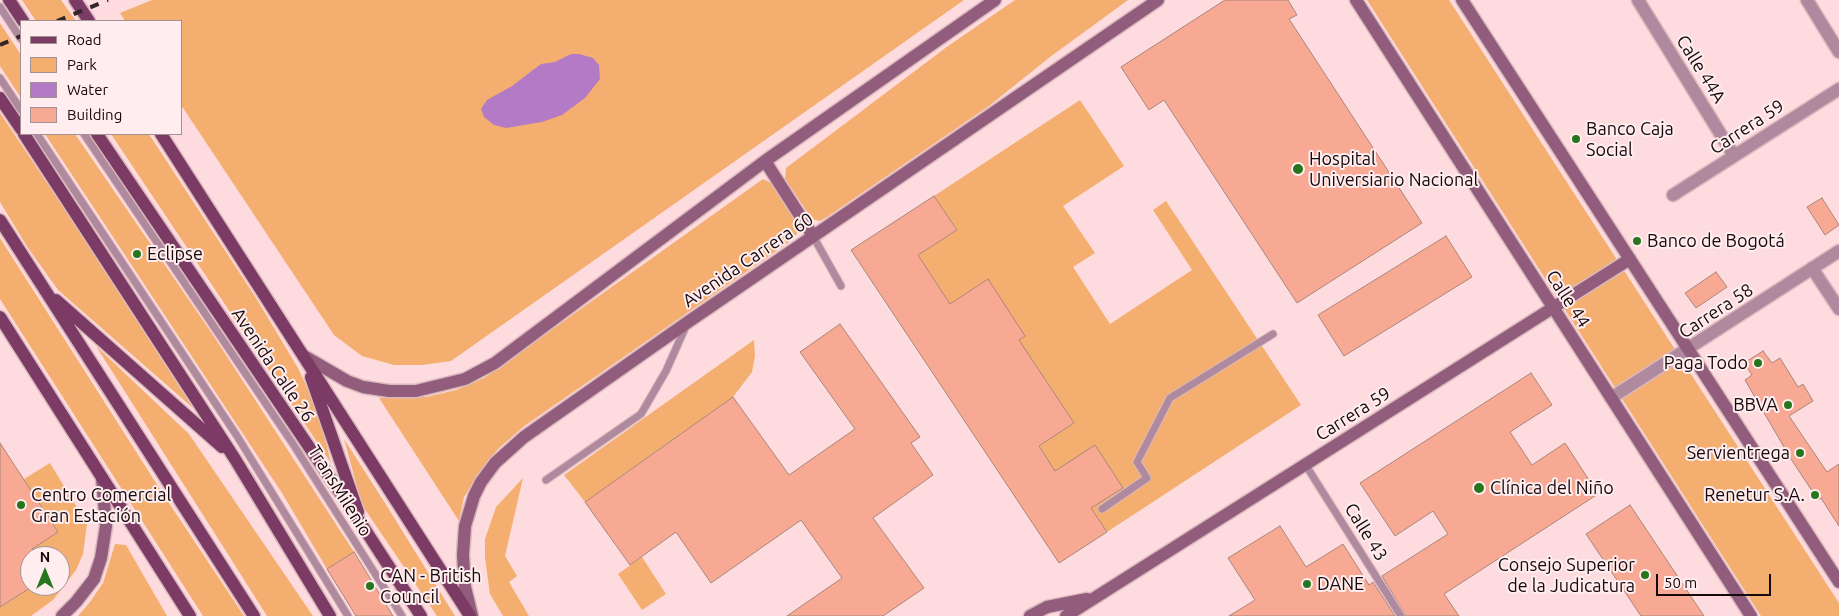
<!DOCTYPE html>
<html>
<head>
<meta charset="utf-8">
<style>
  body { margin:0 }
  #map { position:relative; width:1839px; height:616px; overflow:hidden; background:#fedbdf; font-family:Ubuntu,sans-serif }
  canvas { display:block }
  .legend { position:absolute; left:20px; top:20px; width:162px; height:115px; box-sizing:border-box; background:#ffedef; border:1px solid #a29294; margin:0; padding:6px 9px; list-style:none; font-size:15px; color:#16090b }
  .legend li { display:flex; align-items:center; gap:10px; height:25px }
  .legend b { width:25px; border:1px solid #a29294 }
  .north { position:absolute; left:20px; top:546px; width:50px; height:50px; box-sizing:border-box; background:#ffedef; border:1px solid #a29294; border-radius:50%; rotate:0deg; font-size:14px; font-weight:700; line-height:20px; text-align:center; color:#16090b }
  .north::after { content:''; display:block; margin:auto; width:18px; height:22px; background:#27751c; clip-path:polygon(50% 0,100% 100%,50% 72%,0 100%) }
  .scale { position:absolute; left:1656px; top:574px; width:115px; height:22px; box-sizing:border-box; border:2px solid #16090b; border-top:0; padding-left:6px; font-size:15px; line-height:18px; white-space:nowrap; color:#16090b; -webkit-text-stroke:4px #ffedef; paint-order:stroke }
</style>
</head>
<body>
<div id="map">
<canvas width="1839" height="616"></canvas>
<ul class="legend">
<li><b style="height:6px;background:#7c3b64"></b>Road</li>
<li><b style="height:14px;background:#f4af70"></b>Park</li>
<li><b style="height:14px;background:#b37bc6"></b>Water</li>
<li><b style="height:14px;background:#f7a993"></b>Building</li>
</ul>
<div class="north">N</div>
<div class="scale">50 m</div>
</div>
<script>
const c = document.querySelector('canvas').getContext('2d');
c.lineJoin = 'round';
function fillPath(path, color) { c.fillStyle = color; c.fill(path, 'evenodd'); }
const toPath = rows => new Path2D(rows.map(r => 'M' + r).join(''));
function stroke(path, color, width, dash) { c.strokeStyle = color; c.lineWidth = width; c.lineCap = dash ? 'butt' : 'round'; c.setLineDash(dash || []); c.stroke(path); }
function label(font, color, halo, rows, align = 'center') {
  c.font = font + ' Ubuntu,sans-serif'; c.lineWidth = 4; c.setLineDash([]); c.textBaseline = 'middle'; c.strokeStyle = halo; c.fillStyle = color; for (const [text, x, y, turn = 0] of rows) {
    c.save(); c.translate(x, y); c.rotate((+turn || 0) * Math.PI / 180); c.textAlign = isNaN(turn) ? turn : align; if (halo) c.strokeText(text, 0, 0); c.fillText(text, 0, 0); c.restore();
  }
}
fillPath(toPath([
  [22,0,61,0,76,21,36,21],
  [152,0,964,0,451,361,422,365,394,365,362,356,334,335,181,105,181,21,125,21,120,13],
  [1015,0,1128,0,1050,57,989,106,827,217,820,221,812,219,785,179,786,168,948,46],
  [1367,0,1449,0,1839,603,1839,616,1761,616],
  [0,23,21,55,21,98,0,66],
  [1080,100,1124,166,1063,206,1095,253,1073,267,1110,324,1192,270,1153,210,1166,201,1301,405,1107,532,1091,508,1122,488,1055,471,1039,446,1074,423,1031,358,1001,377,987,280,950,304,918,255,957,230,934,196],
  [0,113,67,213,193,408,58,290,28,248,0,202],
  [45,134,75,134,213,335,354,552,327,569,282,493],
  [111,134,149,134,256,298,298,368,319,414,331,463],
  [763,179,773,184,795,221,798,230,796,235,789,242,523,427,498,449,478,474,464,497,459,521,379,398,426,397,456,390,484,378],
  [0,238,163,494,244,616,203,616,0,299],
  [754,340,755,356,752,372,733,397,585,502,564,475],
  [96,346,189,434,313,616,267,616],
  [344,439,385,503,455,616,437,616,362,505],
  [50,463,87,524,83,554,76,570,53,600,31,616,0,616,0,607,34,586,60,586,60,556,36,556,32,549,58,532,24,479],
  [523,478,505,556,517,576,509,582,529,616,503,616,490,594,485,558,485,539,496,507],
  [115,544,126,545,167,616,78,616,90,602,103,583],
  [642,557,666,594,642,610,618,574]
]), '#f4af70');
fillPath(toPath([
  [571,54,579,54,593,58,599,65,600,79,585,98,562,115,542,122,506,128,494,125,484,117,481,109,487,100,512,86,541,64,555,62]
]), '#b37bc6');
const building = toPath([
  [1225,0,1288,0,1297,15,1289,19,1422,223,1297,303,1164,100,1149,110,1121,67,1225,0],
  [934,196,957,230,918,255,950,304,988,279,1025,336,1019,340,1074,423,1039,446,1055,471,1095,445,1123,488,1091,508,1107,532,1059,563,851,250,934,196],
  [1822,198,1839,225,1825,235,1807,207,1822,198],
  [1446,236,1472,277,1344,356,1318,315,1446,236],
  [1716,272,1727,287,1696,308,1685,293,1716,272],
  [840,324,920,437,911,443,933,475,873,518,924,588,883,616,787,616,842,578,801,520,711,583,676,532,630,565,585,502,733,397,789,475,855,429,800,352,840,324],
  [1763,351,1772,363,1780,358,1798,387,1803,384,1813,401,1789,416,1827,472,1839,464,1839,526,1821,498,1818,500,1791,459,1745,380,1752,375,1744,363,1763,351],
  [1531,373,1552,405,1510,432,1532,465,1565,443,1598,494,1444,594,1459,616,1406,616,1382,576,1448,534,1433,511,1395,536,1360,483,1531,373],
  [0,443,58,532,32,549,36,556,30,556,30,588,0,607,0,443],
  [1630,505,1704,616,1641,616,1586,534,1630,505],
  [1280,526,1306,567,1343,544,1369,585,1373,582,1395,616,1229,616,1255,600,1228,558,1280,526],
  [354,552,393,616,356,616,327,569,354,552]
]);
fillPath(building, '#f7a993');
stroke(building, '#aa857a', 1);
const lane = toPath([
  [0,7,21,39],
  [0,78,21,110],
  [37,134,237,436,348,616],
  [84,134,293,444,402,616],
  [813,236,841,286],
  [1305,464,1401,616],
  [546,480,641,414,666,371,686,326],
  [1102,509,1147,478,1137,462,1170,398,1273,334]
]);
const street = toPath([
  [1638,0,1734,156],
  [1807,0,1839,52],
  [1673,195,1839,89],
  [1812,268,1839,309],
  [1611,398,1839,251]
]);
const secondary = toPath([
  [1356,0,1751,616],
  [1462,0,1839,582],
  [765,161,813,236],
  [304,356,347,381,363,387,389,391,416,391,465,379,495,363,765,161,995,0],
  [62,616,76,602,94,579,101,558,106,526,102,478],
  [472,616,465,587,463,555,465,526,474,496,481,482,495,463,524,437,688,322,1158,0],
  [1030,616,1047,607,1087,599],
  [1066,616,1630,259]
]);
const primary = toPath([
  [9,0,23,21],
  [75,0,89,21],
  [0,98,21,129],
  [24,134,235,459,330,616],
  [97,134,364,528,421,616],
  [161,134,470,616],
  [0,220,254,616],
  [56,300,222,447],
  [0,317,190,616],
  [311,377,358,512]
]);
stroke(lane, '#d9b9bd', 9);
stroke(street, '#d9b9bd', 15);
stroke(secondary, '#d9b9bd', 15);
stroke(primary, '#d9b9bd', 15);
stroke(lane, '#af899e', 7);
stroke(street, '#af899e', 12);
stroke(secondary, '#925c7c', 12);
stroke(primary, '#7c3b64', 12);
stroke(toPath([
  [57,21,108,0],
  [0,45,21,36]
]), '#352527', 4, [9, 9]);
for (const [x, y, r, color] of [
  [1576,139,5,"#27751c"],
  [1298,169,6,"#27751c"],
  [1637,241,5,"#27751c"],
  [137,254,5,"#27751c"],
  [1758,363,5,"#27751c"],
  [1788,405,5,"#27751c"],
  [1800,453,5,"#27751c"],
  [1479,488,6,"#27751c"],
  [1815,495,5,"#27751c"],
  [21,505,5,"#27751c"],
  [1645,575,5,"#27751c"],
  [1307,584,5,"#27751c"],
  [370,586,5,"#27751c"]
]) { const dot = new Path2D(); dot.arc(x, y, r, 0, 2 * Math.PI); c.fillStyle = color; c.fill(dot); stroke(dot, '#ffedef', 2); }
label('18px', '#16090b', '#ffedef', [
  ["Calle 44A",1701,69,58],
  ["Carrera 59",1747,127,-33],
  ["Avenida Carrera 60",748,260,-34],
  ["Calle 44",1568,299,57],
  ["Carrera 58",1716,311,-33],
  ["Avenida Calle 26",273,365,56],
  ["Carrera 59",1353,414,-32],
  ["TransMilenio",340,491,58],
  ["Calle 43",1366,532,58]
]);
label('18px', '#16090b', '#ffedef', [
  ["Banco Caja",1586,129],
  ["Social",1586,150],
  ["Hospital",1309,159],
  ["Universiario Nacional",1309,180],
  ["Banco de Bogotá",1647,241],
  ["Eclipse",147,254],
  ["Paga Todo",1748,363,"right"],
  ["BBVA",1778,405,"right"],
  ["Servientrega",1790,453,"right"],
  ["Clínica del Niño",1490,488],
  ["Centro Comercial",31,495],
  ["Gran Estación",31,516],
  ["Renetur S.A.",1805,495,"right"],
  ["Consejo Superior",1635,565,"right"],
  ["de la Judicatura",1635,586,"right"],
  ["CAN - British",380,576],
  ["Council",380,597],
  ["DANE",1317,584]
], 'left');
</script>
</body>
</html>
